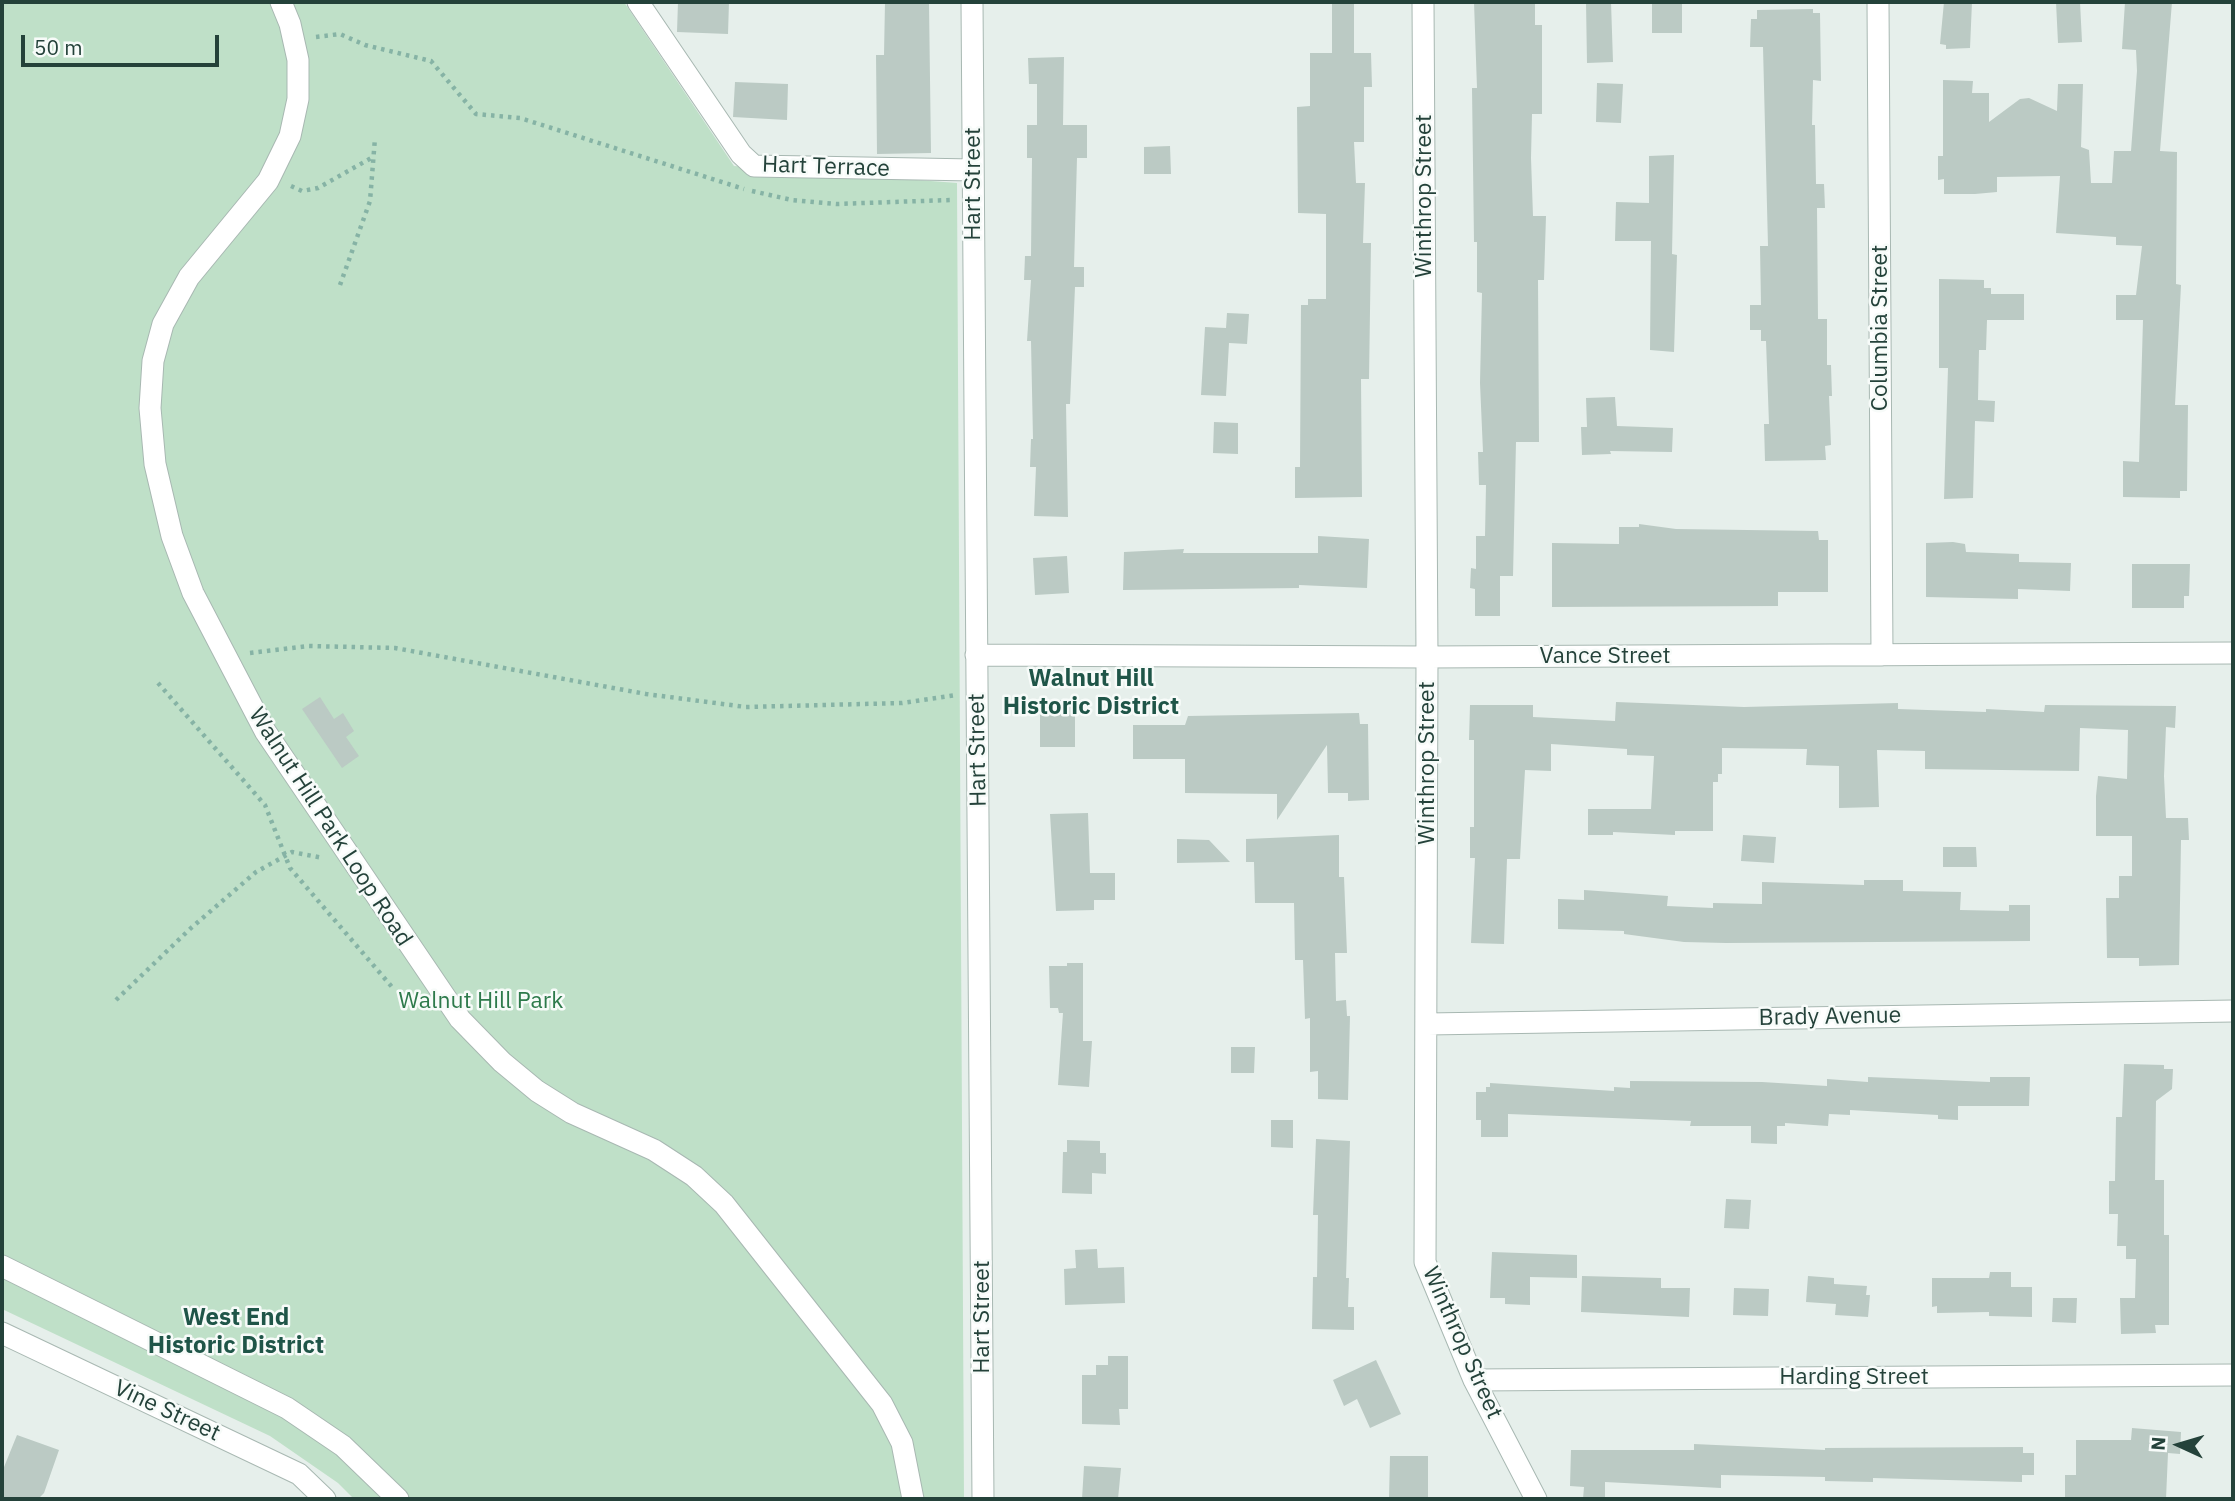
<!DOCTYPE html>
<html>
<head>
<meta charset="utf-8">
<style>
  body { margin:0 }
  #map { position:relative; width:2235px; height:1501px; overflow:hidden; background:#e6efeb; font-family:"IBM Plex Sans",sans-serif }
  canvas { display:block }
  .frame { position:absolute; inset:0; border:4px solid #24423a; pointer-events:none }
  .north { position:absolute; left:2144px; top:1410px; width:70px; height:70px; -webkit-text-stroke:5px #f7fbf9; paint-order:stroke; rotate:274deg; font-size:19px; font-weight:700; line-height:28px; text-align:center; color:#24423a }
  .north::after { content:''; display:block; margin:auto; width:24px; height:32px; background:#24423a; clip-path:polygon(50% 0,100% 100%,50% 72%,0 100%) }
  .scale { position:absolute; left:21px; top:35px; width:198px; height:32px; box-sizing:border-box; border:4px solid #24423a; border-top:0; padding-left:9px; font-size:21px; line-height:24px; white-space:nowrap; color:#24423a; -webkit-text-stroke:5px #f7fbf9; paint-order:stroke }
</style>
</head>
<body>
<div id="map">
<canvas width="2235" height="1501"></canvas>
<div class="frame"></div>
<div class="north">N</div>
<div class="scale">50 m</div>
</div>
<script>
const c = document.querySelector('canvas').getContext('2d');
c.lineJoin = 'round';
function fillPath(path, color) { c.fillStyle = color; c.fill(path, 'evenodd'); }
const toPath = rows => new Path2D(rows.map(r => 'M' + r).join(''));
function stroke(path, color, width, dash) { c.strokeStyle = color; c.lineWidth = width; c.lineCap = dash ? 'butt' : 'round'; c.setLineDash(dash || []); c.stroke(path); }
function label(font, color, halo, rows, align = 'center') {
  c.font = font + ' "IBM Plex Sans",sans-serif'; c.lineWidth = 5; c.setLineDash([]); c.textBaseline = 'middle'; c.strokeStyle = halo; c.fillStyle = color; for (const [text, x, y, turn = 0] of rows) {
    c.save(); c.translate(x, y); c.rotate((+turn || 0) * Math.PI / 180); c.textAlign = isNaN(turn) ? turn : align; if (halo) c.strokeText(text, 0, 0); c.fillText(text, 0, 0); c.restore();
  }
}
fillPath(toPath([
  [2,2,624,2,734,166,957,183,964,1499,354,1499,338,1483,270,1436,2,1309]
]), '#bfe0c8');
fillPath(toPath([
  [678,2,729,2,728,34,677,32],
  [885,2,929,4,931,153,877,154,876,55,884,55],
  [1332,2,1354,2,1354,53,1371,53,1372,87,1364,87,1364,142,1354,142,1356,183,1365,183,1363,243,1371,243,1369,379,1361,379,1362,497,1295,498,1295,467,1300,467,1301,305,1308,305,1308,299,1326,299,1326,214,1298,213,1297,107,1310,106,1310,53,1332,53],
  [1474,2,1535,2,1535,25,1542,25,1542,114,1532,114,1531,158,1533,216,1546,216,1544,280,1538,280,1539,442,1516,442,1513,576,1500,576,1500,616,1475,616,1475,589,1470,588,1471,568,1476,569,1476,536,1485,536,1486,485,1479,485,1478,452,1483,452,1480,383,1482,293,1477,292,1477,242,1474,242,1472,88,1477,88],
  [1586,2,1611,2,1613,62,1587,63],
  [1944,2,1972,2,1970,48,1946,49,1946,45,1940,44],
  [2056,2,2080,2,2082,42,2058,43],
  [2125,2,2172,2,2160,151,2177,152,2176,284,2181,285,2175,405,2188,405,2187,491,2180,491,2180,498,2123,497,2123,461,2139,462,2143,320,2116,320,2116,295,2136,295,2142,246,2116,245,2116,237,2056,233,2060,176,1997,177,1997,192,1975,194,1944,194,1944,179,1938,180,1938,156,1943,156,1943,80,1973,81,1972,93,1989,93,1989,122,2020,99,2029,98,2057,111,2058,84,2083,84,2081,147,2089,150,2091,183,2112,183,2114,151,2131,151,2137,71,2136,50,2122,49],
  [1652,4,1682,4,1682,33,1652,33],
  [1813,9,1813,13,1820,13,1821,81,1813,80,1812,125,1815,125,1816,184,1824,184,1825,208,1817,208,1818,319,1827,319,1827,365,1831,365,1832,396,1829,396,1831,445,1825,446,1826,460,1765,461,1764,424,1769,424,1766,341,1761,341,1761,330,1750,330,1750,305,1761,305,1760,246,1768,246,1763,47,1750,47,1751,19,1757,19,1757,10],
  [1064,57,1063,125,1087,125,1087,158,1077,158,1074,267,1084,267,1084,287,1075,287,1070,404,1066,404,1068,517,1034,516,1036,467,1030,467,1031,439,1033,439,1031,341,1027,341,1031,280,1024,280,1025,256,1031,256,1032,158,1027,158,1027,125,1037,125,1037,84,1029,84,1028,58],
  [735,82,788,84,787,120,733,117],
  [1597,83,1623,84,1621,123,1596,122],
  [1170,146,1171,174,1144,174,1144,147],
  [1674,155,1672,254,1677,255,1674,352,1650,350,1651,241,1615,241,1616,202,1649,203,1649,156],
  [1939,279,1984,280,1984,288,1991,288,1991,294,2024,294,2024,320,1987,320,1986,350,1979,350,1978,400,1995,401,1994,422,1975,421,1973,498,1944,499,1948,368,1939,368],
  [1227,313,1249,314,1247,344,1229,343,1226,396,1201,395,1205,327,1226,328],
  [1615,397,1617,426,1673,428,1672,452,1610,451,1611,454,1582,455,1581,427,1587,427,1586,398],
  [1214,422,1238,423,1238,454,1213,453],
  [1639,524,1676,529,1818,531,1819,540,1828,540,1828,592,1778,592,1778,606,1552,607,1552,543,1619,544,1619,527,1639,527],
  [1318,536,1369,539,1367,588,1299,585,1299,588,1123,590,1124,552,1184,549,1183,553,1318,553],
  [1953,542,1965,544,1966,552,2019,554,2019,562,2071,563,2070,591,2018,589,2018,599,1926,597,1926,543],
  [1067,556,1069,593,1035,595,1033,558],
  [2132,564,2190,564,2189,596,2184,596,2184,608,2132,608],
  [320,697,334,719,343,713,354,731,346,737,359,756,342,768,302,709],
  [1040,700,1062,700,1062,706,1075,706,1075,747,1040,747],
  [1616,702,1744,707,1898,703,1898,709,1986,712,1986,709,2044,712,2045,705,2176,706,2175,728,2166,727,2164,776,2166,818,2188,818,2189,840,2181,840,2179,965,2139,966,2139,958,2107,958,2106,898,2119,898,2119,876,2132,876,2132,836,2096,836,2096,796,2098,776,2127,779,2128,730,2080,728,2079,771,1925,769,1925,751,1877,750,1879,807,1839,808,1839,766,1806,765,1807,749,1722,748,1722,774,1718,774,1718,782,1713,782,1713,831,1675,831,1675,835,1613,832,1613,835,1588,835,1588,809,1651,809,1654,756,1627,755,1627,749,1551,744,1551,771,1525,770,1520,859,1507,859,1504,944,1471,943,1475,858,1470,858,1470,827,1474,827,1474,740,1469,740,1470,705,1533,705,1533,717,1615,721],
  [1359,713,1360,724,1368,724,1369,800,1348,801,1348,793,1328,793,1327,745,1277,820,1277,794,1185,793,1185,759,1133,759,1133,725,1185,725,1188,716],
  [1088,813,1090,873,1115,873,1115,900,1094,900,1094,910,1056,911,1050,814],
  [1339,835,1339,877,1344,877,1347,953,1335,953,1336,1001,1346,1000,1347,1016,1350,1016,1348,1100,1318,1099,1318,1071,1310,1072,1310,1018,1305,1019,1303,960,1295,960,1294,903,1255,903,1254,862,1246,862,1246,839],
  [1743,835,1776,837,1774,863,1741,861],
  [1177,839,1209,840,1230,862,1177,863],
  [1943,847,1976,847,1977,867,1943,867],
  [1864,880,1903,880,1903,891,1961,892,1960,910,2009,911,2009,905,2030,905,2030,941,1726,943,1684,942,1624,934,1624,931,1558,929,1558,899,1584,900,1584,890,1668,896,1667,906,1713,908,1713,903,1762,904,1762,882,1864,885],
  [1067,963,1083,963,1083,1041,1092,1041,1089,1087,1058,1085,1063,1013,1059,1013,1058,1008,1050,1008,1049,966,1067,966],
  [1231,1047,1255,1047,1254,1073,1231,1073],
  [2124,1064,2164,1065,2164,1069,2173,1069,2172,1089,2156,1101,2155,1180,2164,1180,2164,1235,2169,1235,2169,1325,2155,1325,2156,1333,2121,1334,2120,1298,2135,1298,2136,1259,2126,1259,2126,1246,2117,1246,2118,1214,2109,1214,2109,1181,2115,1181,2116,1117,2122,1117],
  [1868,1077,1990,1082,1990,1077,2030,1077,2029,1106,1958,1106,1958,1120,1938,1119,1938,1115,1850,1110,1850,1115,1829,1114,1828,1126,1785,1123,1785,1126,1777,1126,1777,1144,1751,1143,1751,1126,1690,1126,1691,1121,1508,1114,1508,1137,1481,1137,1481,1120,1476,1120,1476,1092,1486,1092,1486,1087,1490,1087,1490,1083,1614,1091,1614,1087,1630,1088,1630,1081,1762,1082,1827,1086,1827,1079,1868,1082],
  [1271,1120,1293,1120,1293,1148,1271,1147],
  [1316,1139,1350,1141,1346,1278,1349,1278,1348,1307,1354,1307,1354,1330,1312,1329,1313,1277,1317,1277,1318,1215,1313,1215],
  [1067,1140,1100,1141,1100,1153,1106,1153,1106,1174,1092,1173,1092,1194,1062,1193,1063,1152,1067,1152],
  [1726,1199,1751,1200,1749,1229,1724,1228],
  [1097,1249,1098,1268,1124,1267,1125,1303,1065,1305,1064,1269,1076,1268,1075,1250],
  [1492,1252,1577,1255,1577,1278,1530,1277,1530,1305,1505,1304,1505,1298,1490,1298],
  [1990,1272,2011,1272,2011,1287,2032,1287,2032,1317,1989,1316,1989,1312,1937,1313,1937,1306,1932,1307,1932,1278,1989,1278],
  [1582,1276,1661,1278,1661,1288,1690,1288,1689,1317,1581,1312],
  [1808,1276,1834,1278,1834,1284,1867,1286,1866,1295,1870,1295,1868,1317,1835,1315,1836,1304,1806,1302],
  [1734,1288,1769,1289,1768,1316,1733,1315],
  [2053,1298,2077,1298,2076,1323,2052,1322],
  [1108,1356,1128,1356,1128,1409,1119,1409,1120,1425,1082,1424,1082,1375,1096,1375,1096,1365,1108,1365],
  [1376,1360,1401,1414,1370,1428,1357,1399,1344,1406,1333,1380],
  [2132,1428,2181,1432,2180,1454,2168,1453,2166,1499,2065,1499,2065,1475,2076,1475,2076,1440,2131,1440],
  [17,1435,59,1450,44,1493,38,1499,2,1499,2,1472],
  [1694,1444,1825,1450,1825,1448,2023,1447,2023,1453,2034,1453,2034,1475,2022,1475,2022,1482,1873,1478,1873,1482,1825,1481,1825,1477,1721,1475,1721,1488,1605,1482,1605,1499,1583,1499,1584,1487,1570,1486,1571,1450,1694,1450],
  [1390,1456,1428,1456,1428,1499,1389,1499],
  [1084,1466,1121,1468,1118,1499,1082,1499]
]), '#bbcac4');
const minor = toPath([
  [281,2,290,24,298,60,298,99,290,136,268,181,189,277,163,324,153,361,150,408,155,464,172,536,193,593,265,731,460,1019,502,1062,537,1091,572,1113,654,1150,694,1176,724,1204,882,1404,902,1443,913,1499],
  [638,2,741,154,754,166,973,170],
  [972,2,983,1499],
  [1423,2,1427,657,1425,1262,1474,1380,1536,1499],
  [1878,2,1882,655],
  [976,655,1427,657,2233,653],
  [1428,1024,2233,1011],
  [2,1266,287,1408,343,1446,398,1499],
  [2,1333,299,1474,325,1499],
  [1474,1380,2233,1375]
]);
stroke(minor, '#a8b8b2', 23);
stroke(toPath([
  [316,37,340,34,365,45,431,61,476,114,520,118,744,189],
  [291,186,302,191,318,188,373,157],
  [752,191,792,200,836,204,950,200],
  [340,285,370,201,375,138],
  [250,653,309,646,395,648,646,694,746,707,902,703,956,695],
  [158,683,265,805,290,868,392,987],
  [116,1000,191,928,256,872,292,852,323,858]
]), '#86b3a5', 4.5, [3.5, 5]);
stroke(minor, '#fff', 21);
label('23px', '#24423a', '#f7fbf9', [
  ["Hart Terrace",826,167,2],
  ["Hart Street",973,184,-90],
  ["Winthrop Street",1424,196,-90],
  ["Columbia Street",1880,328,-90],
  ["Vance Street",1605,656],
  ["Hart Street",978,750,-91],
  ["Winthrop Street",1427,763,-90],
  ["Walnut Hill Park Loop Road",330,827,57],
  ["Brady Avenue",1830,1017,-1],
  ["Hart Street",982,1317,-90],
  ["Winthrop Street",1462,1343,66],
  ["Harding Street",1854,1377],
  ["Vine Street",167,1411,25]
]);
label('23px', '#2d7a4b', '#f7fbf9', [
  ["Walnut Hill Park",481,1001]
]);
label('bold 24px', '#1f5548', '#f7fbf9', [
  ["Walnut Hill",1091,679],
  ["Historic District",1091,707],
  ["West End",236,1318],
  ["Historic District",236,1346]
]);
</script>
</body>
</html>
